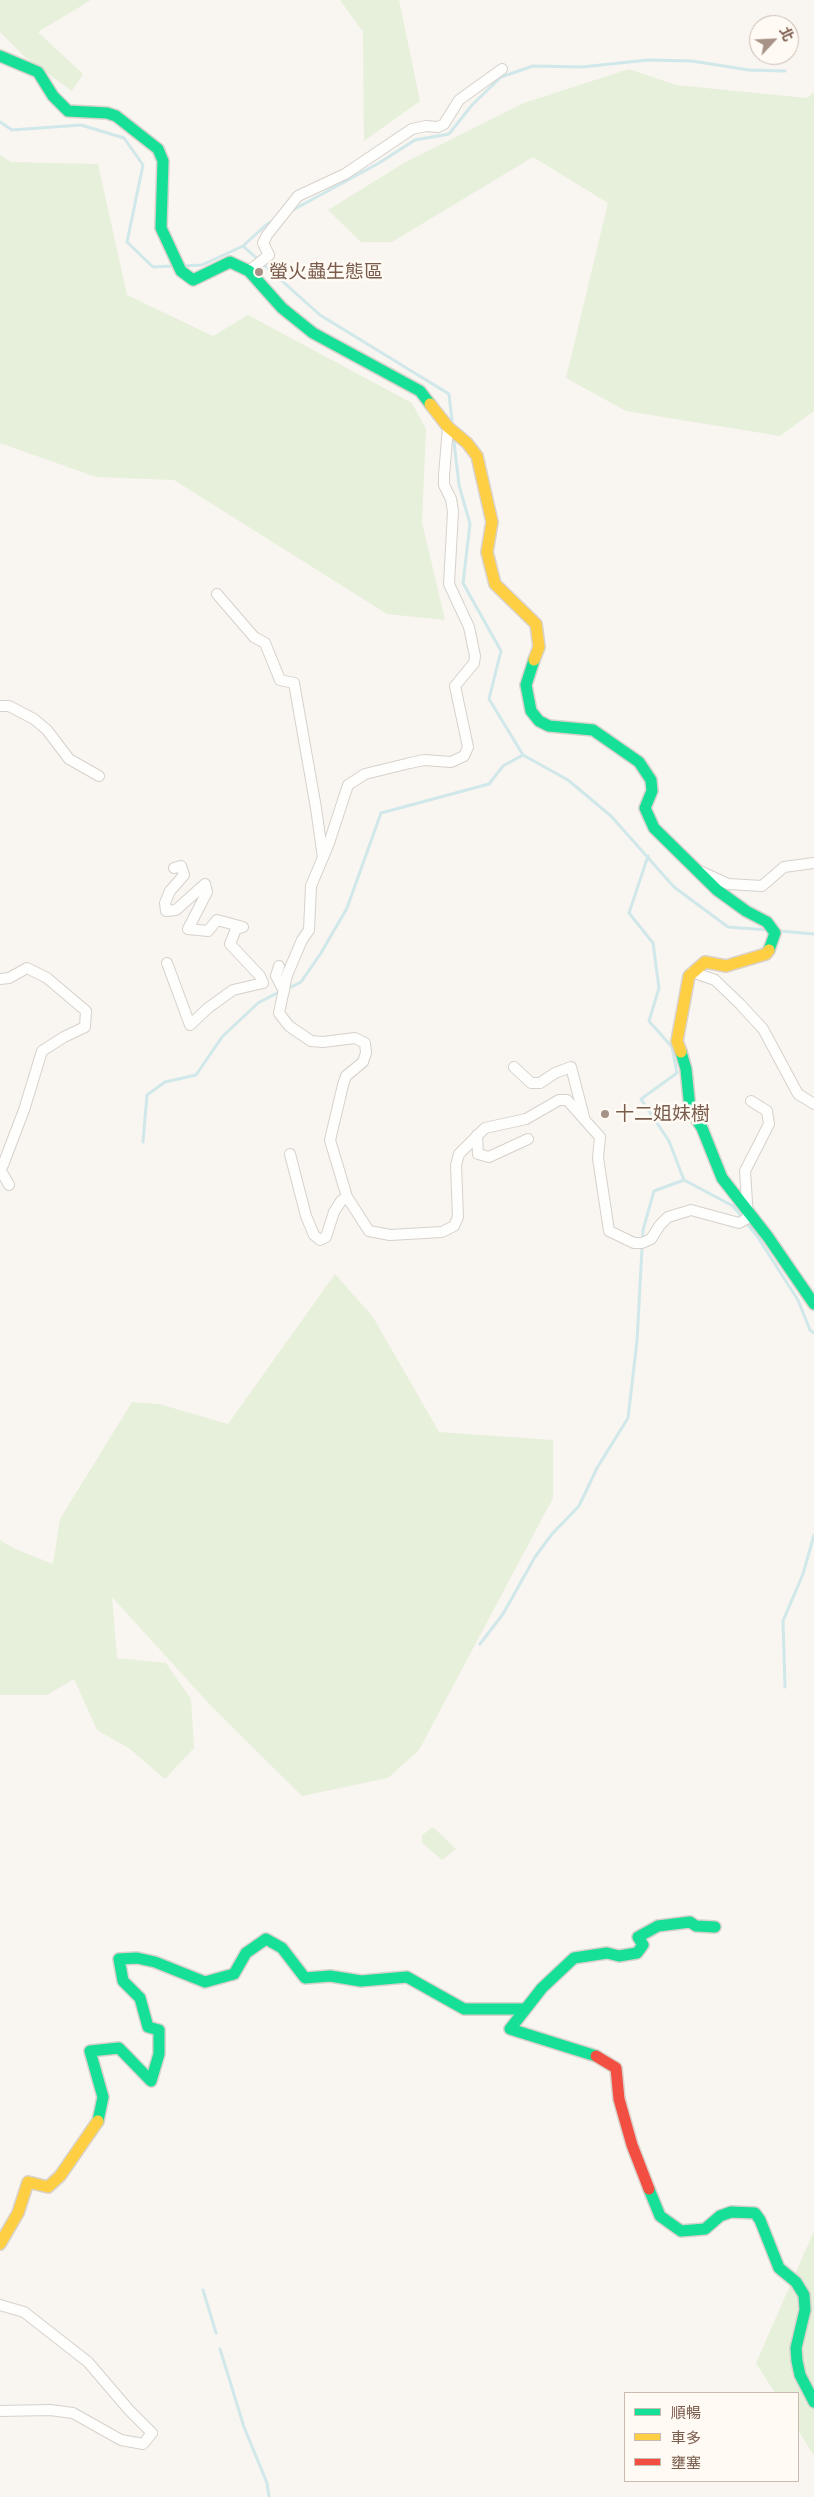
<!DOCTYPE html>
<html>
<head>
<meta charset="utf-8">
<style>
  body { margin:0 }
  #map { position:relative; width:814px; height:2497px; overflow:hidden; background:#f9f5f0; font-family:Cabin,"Noto Sans TC",sans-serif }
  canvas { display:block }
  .legend { position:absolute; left:624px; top:2392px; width:175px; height:90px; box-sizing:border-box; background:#fffaf3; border:1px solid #cabbb1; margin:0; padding:6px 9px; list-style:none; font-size:15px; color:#7a5c4d }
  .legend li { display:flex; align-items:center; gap:10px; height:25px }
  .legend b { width:25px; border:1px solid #cabbb1 }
  .north { position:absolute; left:749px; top:15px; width:50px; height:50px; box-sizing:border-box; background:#fffaf3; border:1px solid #cabbb1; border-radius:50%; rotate:65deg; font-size:14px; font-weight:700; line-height:20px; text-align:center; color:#7a5c4d }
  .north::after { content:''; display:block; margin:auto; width:18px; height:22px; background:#a69286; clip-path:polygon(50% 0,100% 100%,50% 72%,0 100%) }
</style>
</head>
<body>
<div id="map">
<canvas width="814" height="2497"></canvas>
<ul class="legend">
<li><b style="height:6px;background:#16e098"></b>順暢</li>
<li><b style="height:6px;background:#ffcf43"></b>車多</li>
<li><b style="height:6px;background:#f24e42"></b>壅塞</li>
</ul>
<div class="north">北</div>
</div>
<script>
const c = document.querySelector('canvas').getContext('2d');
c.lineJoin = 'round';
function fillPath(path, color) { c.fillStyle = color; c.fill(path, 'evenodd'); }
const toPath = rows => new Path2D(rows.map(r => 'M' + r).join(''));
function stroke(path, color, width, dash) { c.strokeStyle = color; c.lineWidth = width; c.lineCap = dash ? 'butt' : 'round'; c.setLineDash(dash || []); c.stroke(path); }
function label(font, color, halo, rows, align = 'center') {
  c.font = font + ' Cabin,"Noto Sans TC",sans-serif'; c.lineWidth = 5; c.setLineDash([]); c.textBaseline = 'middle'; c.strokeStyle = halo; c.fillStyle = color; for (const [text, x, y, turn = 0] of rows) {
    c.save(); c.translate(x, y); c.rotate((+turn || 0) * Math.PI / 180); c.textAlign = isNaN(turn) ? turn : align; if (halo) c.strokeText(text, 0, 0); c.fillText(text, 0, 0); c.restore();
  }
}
fillPath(toPath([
  [0,0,91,0,38,32,83,74,72,91,25,57,0,32],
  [340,0,399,0,420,101,364,141,363,32],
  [629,69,676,85,807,98,814,92,814,411,780,436,626,411,566,378,608,203,533,157,392,242,361,242,328,210,404,163,524,103],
  [0,155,11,162,98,164,127,295,213,336,248,315,412,403,426,429,422,522,445,620,387,614,174,480,96,477,0,443],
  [335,1274,373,1317,439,1432,553,1440,553,1498,419,1750,388,1778,302,1796,212,1707,112,1597,117,1658,166,1663,191,1699,194,1748,165,1779,130,1749,97,1730,74,1679,47,1695,0,1695,0,1540,15,1549,53,1564,60,1519,132,1402,159,1404,228,1424],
  [433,1827,456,1849,442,1860,422,1843,422,1835],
  [814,2231,814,2456,798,2430,798,2393,775,2393,756,2363]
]), '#e7f0db');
stroke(toPath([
  [0,122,12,130,81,125,124,138,143,165,127,242,153,267,173,266],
  [291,211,379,163,415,140,449,134,472,105,501,77,533,66,582,67,648,60,692,61,749,70,785,71],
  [243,246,266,225,274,220],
  [182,266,202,265,243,246,320,315,449,394,452,421],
  [454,442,459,485,470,524,463,583,501,651,489,699,523,755,568,780,611,816,674,887,728,927,769,930],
  [780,931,814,934],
  [287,989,301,982,321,953,347,908,381,813,489,784,503,766,523,755],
  [143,1142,147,1095,165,1082,196,1075,222,1037,258,1003,281,991],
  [684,1180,733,1206,757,1236,798,1300,810,1330,814,1333],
  [480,1644,503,1614,535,1557,552,1534,579,1506,597,1468,628,1418,637,1341,643,1230,654,1191,684,1180,669,1141,641,1099,677,1073,672,1047,649,1021,659,988,653,943,629,913,648,856],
  [785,1687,783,1621,803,1574,814,1535],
  [203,2290,216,2333],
  [220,2349,244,2427,267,2483,269,2497]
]), '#d0e8ea', 3);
const street = toPath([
  [249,271,269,255,263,243,267,235,298,196,345,174,412,129,426,126,438,127,444,124,459,100,502,69],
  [448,427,444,475,444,485,451,499,453,512,449,584,469,627,475,656,474,663,455,686,468,747,464,756,451,762,424,760,410,763,365,774,348,785,329,843,311,886,309,930,302,940,287,975,279,1013,289,1026,311,1041,323,1042,355,1038,365,1043,366,1053,363,1062,346,1076,343,1085,330,1140,347,1197,369,1231,390,1235,442,1232,454,1226,458,1217,456,1165,459,1154,485,1128,526,1119,559,1100,567,1100,600,1137,598,1158,609,1231,634,1243,642,1243,651,1239,660,1225,668,1217,691,1210,739,1223,748,1218,745,1171,769,1124,767,1111,751,1101],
  [217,594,254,637,265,643,280,680,294,683,316,808,323,858],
  [0,706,9,706,34,719,47,730,69,759,99,776],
  [702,872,728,884,762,886,784,867,814,863],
  [167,963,190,1025,208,1008,233,990,263,983,260,976,230,944,236,929,243,927,217,920,208,931,188,929,207,892,205,884,176,910,166,911,165,903,170,891,184,875,181,866,174,868],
  [279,966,276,976,284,991],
  [692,972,715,980,740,1004,763,1029,798,1094,814,1104],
  [0,979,9,978,27,968,47,978,86,1011,85,1027,64,1037,42,1051,24,1110,3,1165,0,1167],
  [514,1067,531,1083,540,1083,555,1073,571,1067,584,1117],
  [477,1135,478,1154,489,1157,528,1139],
  [290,1154,306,1216,314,1235,320,1240,326,1237,334,1212,341,1201,347,1197],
  [0,1169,9,1185],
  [0,2305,24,2312,88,2362,129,2410,152,2433,143,2444,121,2440,73,2413,50,2410,0,2411]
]);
const fast = toPath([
  [0,56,38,72,53,96,68,111,107,113,116,116,158,149,163,161,161,228,181,271,193,280,230,262,249,271,282,308,313,333,420,391,430,404],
  [534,660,526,685,531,711,539,721,549,726,593,730,639,762,651,780,652,791,645,808,654,828,717,890,746,911,767,922,775,933,769,950],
  [681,1052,686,1069,690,1109,702,1128,722,1178,768,1237,814,1304],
  [596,2056,510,2029,542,1988,574,1958,607,1953,619,1956,637,1953,643,1945,638,1937,658,1926,690,1922,696,1926,715,1927],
  [98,2121,103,2097,90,2051,119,2048,151,2081,159,2054,159,2030,148,2027,140,1998,123,1981,119,1959,137,1958,155,1962,205,1982,234,1974,246,1953,266,1939,282,1948,305,1978,330,1976,361,1981,407,1977,464,2009,525,2009],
  [649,2189,660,2216,681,2231,705,2229,720,2216,731,2212,755,2213,760,2220,779,2268,796,2282,804,2295,805,2310,796,2348,797,2361,800,2375,814,2402]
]);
const slow = toPath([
  [430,404,448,427,467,443,477,456,492,522,487,552,495,584,536,624,539,647,534,660],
  [681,1052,677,1041,689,976,705,962,726,966,766,954,769,950],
  [0,2244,18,2213,28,2182,48,2187,60,2176,98,2121]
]);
const jam = toPath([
  [596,2056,616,2068,619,2099,632,2145,649,2189]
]);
stroke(street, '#d7d1cb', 12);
stroke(fast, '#d9d2cb', 14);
stroke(slow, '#d9d2cb', 14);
stroke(jam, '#d9d2cb', 14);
stroke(street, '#fefefd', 10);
stroke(fast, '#16e098', 11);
stroke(slow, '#ffcf43', 11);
stroke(jam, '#f24e42', 11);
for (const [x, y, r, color] of [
  [259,272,5,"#a69286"],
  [605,1114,5,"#a69286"]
]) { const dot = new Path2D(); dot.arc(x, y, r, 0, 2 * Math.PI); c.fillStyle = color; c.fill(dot); stroke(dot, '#fffaf3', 2); }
label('19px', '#7a5c4d', '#fffaf3', [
  ["螢火蟲生態區",269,272],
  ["十二姐妹樹",615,1114]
], 'left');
</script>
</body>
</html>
